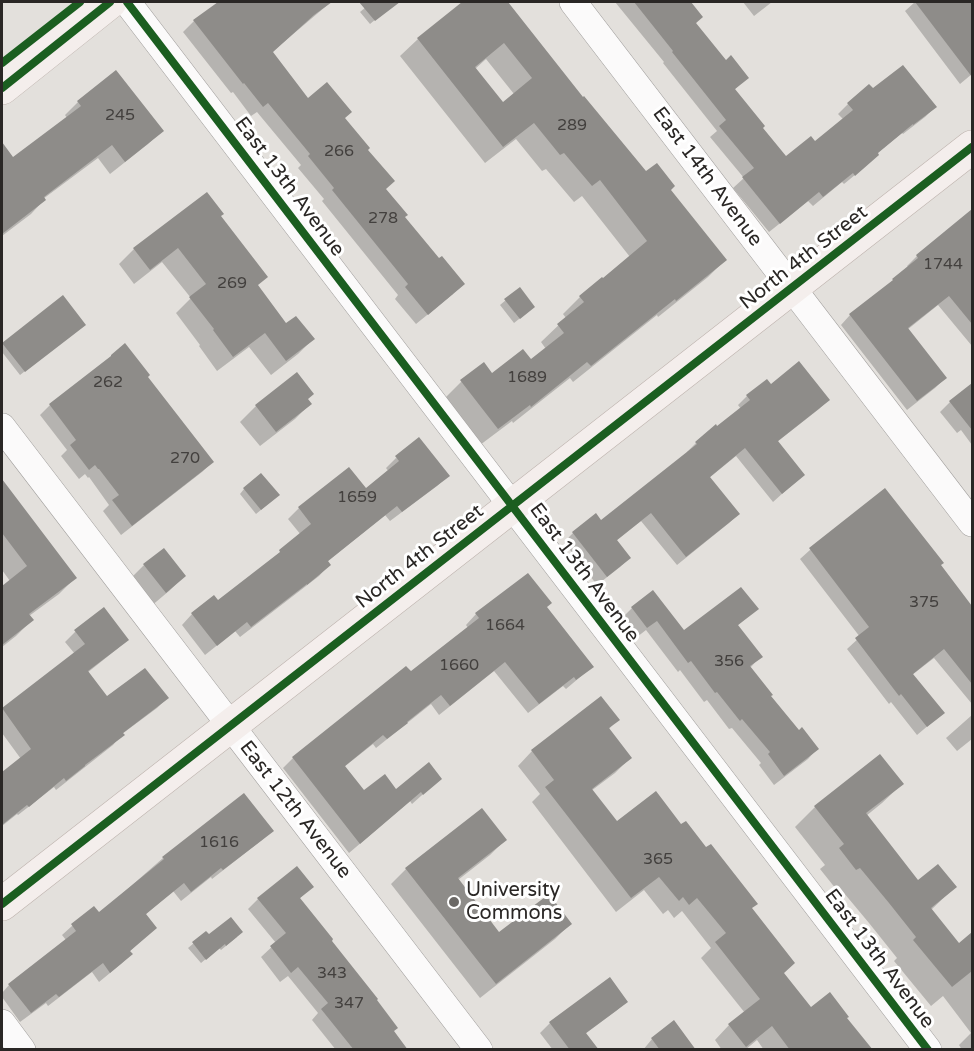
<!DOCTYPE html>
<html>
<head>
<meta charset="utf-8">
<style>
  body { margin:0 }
  #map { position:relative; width:974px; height:1051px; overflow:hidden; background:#e3e0dc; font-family:"Varela Round",sans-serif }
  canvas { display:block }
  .frame { position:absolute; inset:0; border:3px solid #2a2725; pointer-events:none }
</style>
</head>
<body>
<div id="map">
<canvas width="974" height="1051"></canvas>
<div class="frame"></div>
</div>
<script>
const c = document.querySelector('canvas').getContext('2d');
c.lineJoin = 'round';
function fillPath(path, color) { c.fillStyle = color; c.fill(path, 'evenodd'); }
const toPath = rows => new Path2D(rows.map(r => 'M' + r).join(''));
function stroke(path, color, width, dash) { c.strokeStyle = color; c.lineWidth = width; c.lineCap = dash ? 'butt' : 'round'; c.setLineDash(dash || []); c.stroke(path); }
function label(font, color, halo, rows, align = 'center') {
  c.font = font + ' "Varela Round",sans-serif'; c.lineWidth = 6; c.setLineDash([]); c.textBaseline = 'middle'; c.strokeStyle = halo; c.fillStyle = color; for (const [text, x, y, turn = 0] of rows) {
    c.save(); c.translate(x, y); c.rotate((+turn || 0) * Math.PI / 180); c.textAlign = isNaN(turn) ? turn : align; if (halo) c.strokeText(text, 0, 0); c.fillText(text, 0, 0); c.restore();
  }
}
fillPath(toPath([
  [220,2,331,2,272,52,308,100,344,119,366,150,385,190,453,294,416,324,395,299,398,295,322,201,324,199,298,168,301,165,257,112,251,116,233,92,231,93,183,32,194,21],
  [372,2,392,2,394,4,370,24,360,12],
  [465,2,506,2,583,99,646,173,669,190,725,260,708,277,658,317,657,315,573,382,570,378,513,423,512,421,480,445,444,399,461,382,483,364,492,375,531,361,546,349,541,342,566,318,563,314,580,297,630,257,582,196,574,202,546,169,542,171,516,139,485,163,400,56,418,39],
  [486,59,514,94,502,104,475,69],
  [615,2,689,2,701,17,695,24,725,62,747,78,734,90,761,128,785,158,815,144,844,120,838,114,848,104,873,90,935,107,925,117,903,134,902,133,876,154,867,165,844,184,842,182,813,206,808,201,769,232,733,188,744,178,710,137,717,131,663,63,664,62],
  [743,2,772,2,754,16],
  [915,2,972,2,972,74,960,84,905,11],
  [78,102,162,130,148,144,110,174,98,158,43,199,44,200,31,214,2,236,2,162,10,155,13,159,67,118,65,115],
  [972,212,972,270,963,278,972,289,971,293,972,295,972,346,938,305,907,330,945,378,935,388,907,410,841,325,850,315,909,268,907,266,917,256],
  [219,217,256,286,286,326,313,339,298,354,271,375,249,347,217,371,199,346,200,345,176,313,191,298,162,262,134,284,119,264,134,249],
  [519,289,529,311,514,323,500,305],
  [79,329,20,375,2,352,2,346,3,344],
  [297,374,307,400,310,404,295,419,260,446,240,422,256,406],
  [146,377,212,462,202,472,121,535,103,511,109,505,89,477,88,478,85,474,79,479,61,456,67,450,40,415,50,405],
  [972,385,972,445,961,430,957,433,940,412,950,402],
  [770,386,828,400,819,409,777,442,803,475,773,502,736,456,709,478,738,514,729,523,677,565,641,521,616,541,629,558,620,567,597,585,564,542,573,533,601,522,688,453,687,452,696,443,717,428,741,409,738,405,747,396],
  [396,458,448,476,437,486,390,521,385,515,327,562,329,565,319,576,240,637,235,631,205,655,182,625,192,614,218,602,269,562,301,535,288,519,299,508,349,469,366,490,389,472,386,468],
  [2,481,75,578,59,594,29,616,32,620,16,636,2,647,2,588,10,581,2,570],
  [244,489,273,500,256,514,240,494],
  [885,490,939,565,972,608,972,704,934,658,912,675,943,713,917,735,891,702,889,704,847,649,860,637,800,559,810,550],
  [144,565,184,576,169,591,150,607,129,580],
  [528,575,546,608,592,667,566,689,563,686,528,713,494,671,439,715,431,704,376,748,373,744,344,767,364,793,395,791,440,779,412,804,410,801,349,853,283,768,293,758,410,673,468,628,466,625,476,614],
  [632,608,684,633,757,609,737,626,761,656,750,668,769,696,799,732,817,749,808,759,774,785,759,765,761,763,732,728,729,729,707,700,704,702,680,670,678,672,646,630,637,637,622,618],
  [104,609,127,639,117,649,87,673,107,699,167,698,157,708,122,734,113,745,56,790,54,787,18,815,17,814,2,826,2,774,21,759,2,733,2,710,75,654,65,642,75,632],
  [972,715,972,739,957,751,946,738],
  [618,719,608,730,630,758,615,773,591,791,616,824,681,826,750,909,783,974,811,1009,846,1018,871,1050,764,1050,757,1040,745,1050,722,1050,715,1040,729,1025,745,1013,701,958,711,948,682,911,674,918,668,910,663,914,644,890,616,912,532,802,540,794,518,766,532,751],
  [880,756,902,784,882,803,866,816,918,882,955,887,931,910,959,945,972,934,972,1050,962,1050,959,1045,971,1033,943,996,931,1006,894,961,897,958,869,923,839,887,836,889,820,869,825,865,795,827,815,807],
  [482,810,505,840,490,855,458,880,499,934,570,924,555,939,480,998,391,884,406,869],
  [272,830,262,840,212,879,211,877,181,901,173,891,145,915,155,928,129,952,131,954,121,964,99,982,92,972,48,1006,46,1003,20,1022,2,997,2,993,9,985,66,940,62,935,72,926,99,914,163,858],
  [312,887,299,899,392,1032,406,1050,336,1050,312,1020,318,1013,288,976,280,982,261,957,276,943,248,909,258,899],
  [206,933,208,936,237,937,221,950,219,948,201,963,188,948],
  [626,1002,616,1011,585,1034,597,1050,553,1050,540,1033,550,1023],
  [652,1039,687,1050,643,1050]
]), '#0003');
fillPath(toPath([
  [218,2,332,2,314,15,273,52,308,98,327,82,352,112,345,118,370,148,368,150,395,181,386,189,408,215,405,217,439,258,442,256,465,284,428,315,405,287,408,284,332,190,334,188,308,156,310,154,268,103,263,107,244,83,243,84,193,20],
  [359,2,400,2,375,21],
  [462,2,508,2,583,97,584,96,646,171,657,163,675,186,671,190,727,260,676,301,675,299,591,366,587,362,531,407,530,405,498,429,460,380,484,362,492,373,523,349,531,359,564,333,557,324,584,302,579,296,602,277,603,278,647,241,600,180,592,186,564,153,560,155,534,123,503,147,417,38],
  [504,43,532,78,503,102,475,67],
  [634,2,691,2,703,17,696,23,726,60,731,55,749,78,735,89,765,126,763,128,786,156,811,136,815,141,853,110,847,103,869,84,873,88,903,65,937,107,913,125,913,124,878,153,879,155,855,176,853,173,823,197,819,192,780,224,742,177,754,168,719,126,726,120,672,52,673,51],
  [915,2,972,2,972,77],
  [116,70,164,131,125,162,112,145,44,197,46,200,2,234,2,142,13,157,81,106,77,101],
  [207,192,224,214,221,216,268,277,258,285,286,323,296,316,315,339,286,361,265,333,233,357,213,330,214,329,189,297,206,284,178,248,150,270,133,248],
  [972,209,972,324,949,296,908,328,947,378,917,401,849,314,893,280,892,279,918,258,916,255],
  [520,287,535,307,520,319,504,299],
  [63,295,86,325,25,372,2,343],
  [125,343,150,375,148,377,214,462,132,526,112,500,119,495,99,469,98,469,95,465,89,470,70,445,76,440,49,404,111,356,111,355],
  [799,361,830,400,778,441,805,475,782,494,745,448,710,477,740,514,686,557,651,513,617,540,631,558,607,577,572,532,596,513,601,520,697,444,695,442,716,424,717,426,750,400,746,395,767,379,771,384],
  [297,372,314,394,308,399,312,404,276,432,255,405],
  [972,383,972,430,949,401],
  [419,437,450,476,402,512,397,506,328,561,331,565,307,585,307,584,251,627,247,622,217,646,191,613,214,595,218,600,280,552,279,550,311,524,298,507,349,467,366,488,399,461,395,456],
  [261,473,280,495,261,510,243,488],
  [2,479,77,578,29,614,34,620,2,645,2,586,27,566,2,533],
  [885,488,944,563,941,565,972,606,972,684,944,649,913,674,945,713,927,727,901,694,899,696,855,638,869,627,809,548],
  [164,548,186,576,166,593,143,564],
  [528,573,552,603,547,607,594,667,576,680,574,677,539,704,505,662,450,706,441,695,407,722,408,723,387,739,383,735,345,766,364,790,385,774,396,789,429,762,442,779,423,795,421,792,360,844,292,757,406,666,411,671,479,618,475,613],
  [741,587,759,609,738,625,763,657,750,666,773,695,771,696,799,730,802,727,819,749,784,776,768,754,770,752,742,719,740,721,717,692,715,693,691,661,688,663,657,621,647,628,631,607,653,590,684,630],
  [104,607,129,640,88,671,107,696,145,668,169,698,123,733,125,735,85,765,85,766,66,781,64,778,29,807,27,805,2,825,2,772,31,749,2,708,85,644,74,630],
  [601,696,620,720,609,728,632,758,592,789,617,821,656,791,681,824,686,821,706,847,711,844,758,904,752,908,795,963,784,973,811,1007,830,992,849,1017,847,1018,873,1050,790,1050,772,1026,746,1047,728,1024,760,999,715,942,726,933,697,898,689,905,683,897,679,901,659,877,631,898,614,876,545,787,554,780,531,750],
  [880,754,904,784,866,813,918,880,938,864,957,887,931,908,959,943,972,932,972,971,952,987,913,940,916,937,889,903,860,868,856,870,839,848,844,844,814,806],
  [244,793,274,831,223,870,221,868,191,892,184,883,146,914,157,928,130,951,133,954,110,973,103,963,59,997,56,994,31,1013,8,984,76,931,71,924,94,906,99,912,164,859,162,857],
  [482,808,507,840,458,878,499,932,549,894,572,924,496,984,405,868],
  [297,866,314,887,300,898,333,939,332,941,378,999,377,1000,398,1028,394,1031,408,1050,354,1050,321,1009,328,1003,298,967,291,973,270,946,286,933,257,898],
  [231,917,243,932,226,946,225,944,206,960,192,942,206,931,209,934],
  [610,977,628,1002,586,1033,599,1050,570,1050,549,1022],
  [674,1020,696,1050,660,1050,651,1038]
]), '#8e8c89');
const minor = toPath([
  [127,2,928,1050],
  [573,2,972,523],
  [2,427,479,1050],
  [2,1023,22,1050]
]);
const major = toPath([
  [2,88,110,2],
  [2,904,972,147]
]);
stroke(minor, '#9f9d9b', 28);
stroke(major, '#beb3ae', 34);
stroke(minor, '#fbfafa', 27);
stroke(major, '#f4eeec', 33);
stroke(toPath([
  [127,2,928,1050],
  [2,63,80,2],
  [2,88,110,2],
  [2,904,972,147]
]), '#1b5e20', 8);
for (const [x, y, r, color] of [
  [454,902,6,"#6b6865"]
]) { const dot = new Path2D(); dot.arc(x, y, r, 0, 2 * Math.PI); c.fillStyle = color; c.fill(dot); stroke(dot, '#fff', 2); }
label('16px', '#43403e', null, [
  ["245",120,116],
  ["289",572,126],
  ["266",339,152],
  ["278",383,219],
  ["1744",943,265],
  ["269",232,284],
  ["1689",527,378],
  ["262",108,383],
  ["270",185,459],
  ["1659",357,498],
  ["375",924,603],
  ["1664",505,626],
  ["356",729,662],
  ["1660",459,666],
  ["1616",219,843],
  ["365",658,860],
  ["343",332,974],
  ["347",349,1004]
]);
label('20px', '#2a2725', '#fff', [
  ["East 14th Avenue",707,177,53],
  ["East 13th Avenue",289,187,53],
  ["North 4th Street",804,258,-38],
  ["North 4th Street",420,557,-38],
  ["East 13th Avenue",584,573,53],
  ["East 12th Avenue",295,810,52],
  ["East 13th Avenue",879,959,53]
]);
label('20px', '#2a2725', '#fff', [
  ["University",466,891],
  ["Commons",466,914]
], 'left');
</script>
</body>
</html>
